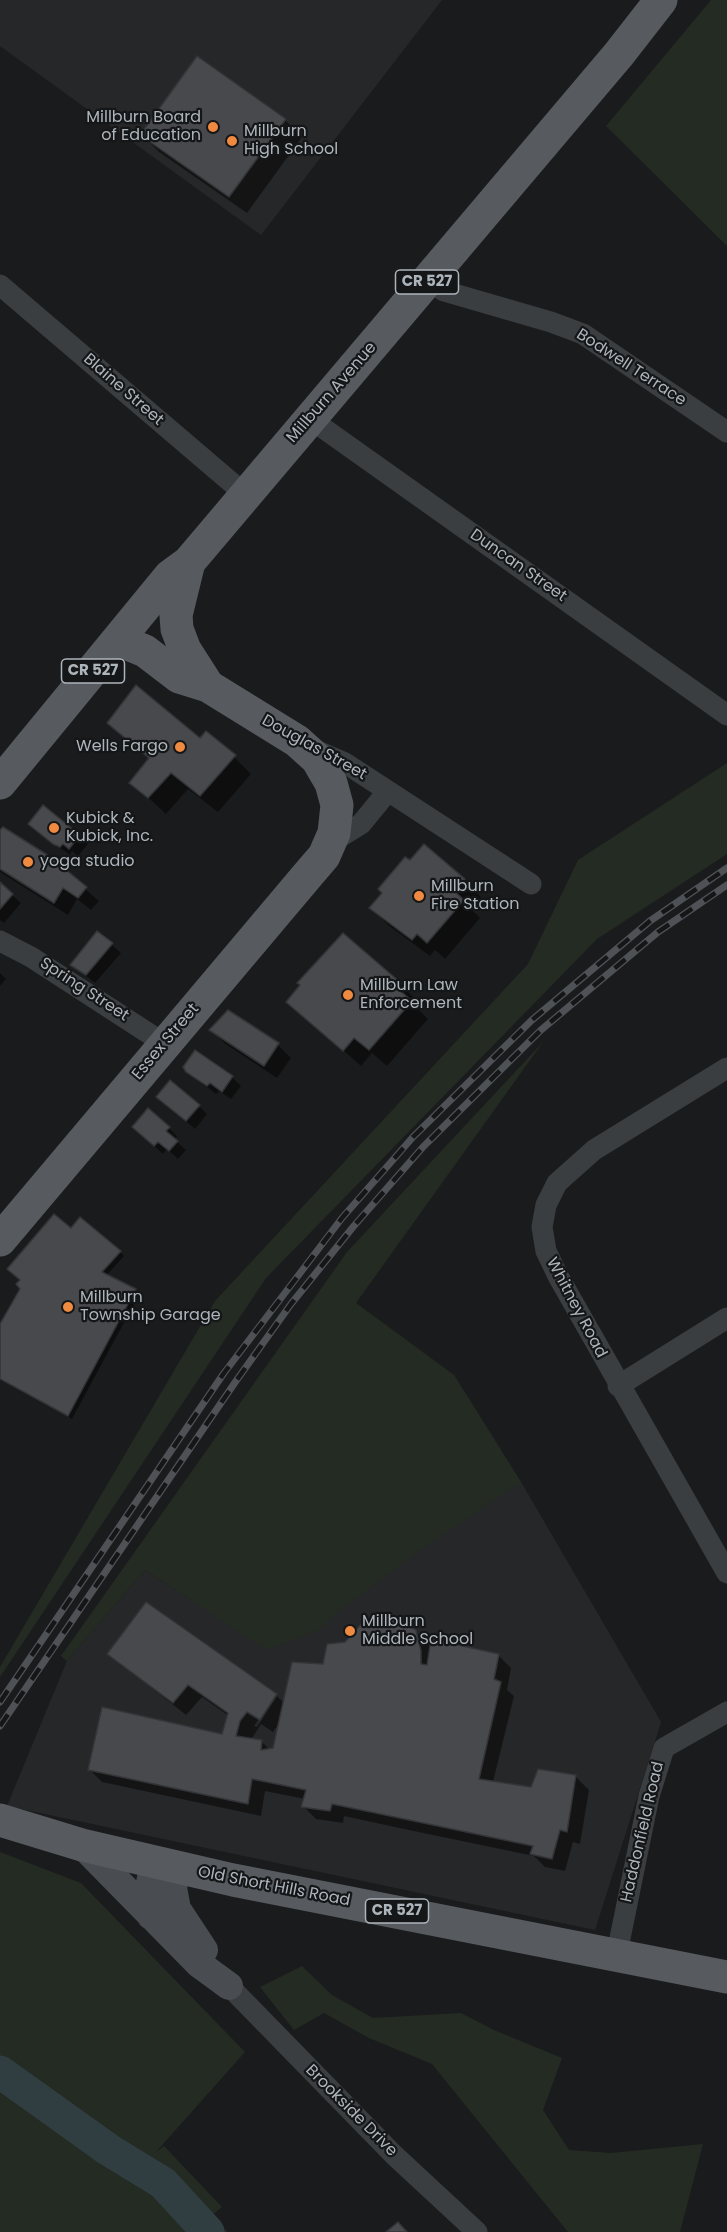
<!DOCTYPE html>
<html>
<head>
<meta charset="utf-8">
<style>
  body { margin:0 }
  canvas { display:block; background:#1a1b1c }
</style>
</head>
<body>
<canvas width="727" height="2232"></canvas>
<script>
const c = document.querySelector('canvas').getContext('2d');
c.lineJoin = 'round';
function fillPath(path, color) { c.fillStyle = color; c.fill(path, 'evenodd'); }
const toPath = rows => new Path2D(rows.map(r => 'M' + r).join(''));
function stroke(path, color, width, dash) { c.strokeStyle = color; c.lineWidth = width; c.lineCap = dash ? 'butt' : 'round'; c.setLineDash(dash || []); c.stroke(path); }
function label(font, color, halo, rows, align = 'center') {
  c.font = font + ' Poppins,sans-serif'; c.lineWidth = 4.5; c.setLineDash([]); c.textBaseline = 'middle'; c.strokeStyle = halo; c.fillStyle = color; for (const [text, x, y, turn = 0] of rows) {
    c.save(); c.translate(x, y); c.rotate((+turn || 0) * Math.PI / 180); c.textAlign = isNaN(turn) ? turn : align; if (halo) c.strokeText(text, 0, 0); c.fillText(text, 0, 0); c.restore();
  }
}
fillPath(toPath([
  [0,0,442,0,261,235,0,46],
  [454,1375,521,1482,661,1722,595,1930,7,1806,67,1661,145,1570,191,1600]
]), '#262729');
fillPath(toPath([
  [711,0,727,0,727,246,606,126],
  [727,763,727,854,597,939,266,1278,0,1677,0,1667,215,1301,528,964,578,860],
  [543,1042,356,1303,454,1375,521,1482,426,1546,339,1611,319,1630,267,1650,145,1570,67,1661,61,1656,347,1252],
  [0,1852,81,1883,245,2052,156,2152,164,2146,222,2207,211,2216,228,2232,0,2232],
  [302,1966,332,1995,373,2018,461,2013,494,2030,562,2058,543,2110,569,2150,611,2153,703,2144,680,2232,568,2232,432,2064,369,2038,324,2013,294,2030,260,1987]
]), '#232b22');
fillPath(toPath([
  [197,58,285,120,302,137,247,213,159,152,142,135],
  [109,723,200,740,234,757,251,774,218,812,188,789,166,814,131,782,150,759],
  [38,832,79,836,88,844,78,856,72,851,70,855],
  [0,833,48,857,99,901,91,910,77,899,68,915,0,872],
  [464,880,481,897,471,909,480,918,445,959,435,950,430,956,388,925,371,908,384,893],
  [0,884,21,903,4,923,0,920],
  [98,933,121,953,95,983,72,965],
  [0,973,6,979,0,986],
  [400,984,417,1001,414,1005,428,1019,387,1066,372,1053,361,1066,288,1002],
  [212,1030,278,1045,291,1058,277,1078,224,1043],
  [188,1072,232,1077,241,1086,231,1099,219,1091,216,1094],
  [167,1105,199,1106,207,1114,195,1129],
  [134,1127,169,1128,177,1136,175,1140,186,1150,178,1159,167,1149,163,1154],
  [120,1252,124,1256,106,1276,139,1295,72,1419,0,1380,0,1327],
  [146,1604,276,1695,254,1726,257,1727,277,1696,284,1703,365,1622,393,1620,415,1631,429,1645,430,1652,498,1655,511,1668,507,1690,514,1696,493,1782,532,1789,576,1777,589,1790,580,1844,573,1842,565,1871,545,1867,534,1856,404,1829,344,1816,343,1823,316,1819,303,1806,305,1799,265,1791,261,1816,102,1782,89,1769,223,1736,229,1716,202,1697,186,1715,109,1654],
  [280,1722,274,1750,270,1750,261,1741,251,1740,261,1724,273,1732]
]), '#0007');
stroke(toPath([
  [0,2072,109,2150,163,2183,208,2232]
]), '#303d41', 33);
const building = toPath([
  [197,56,286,119,229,197,140,135,197,56],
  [136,685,200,738,206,731,236,755,200,796,171,773,148,798,129,783,149,758,107,723,136,685],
  [43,805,80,835,69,849,63,844,60,847,53,844,28,824,43,805],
  [3,827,49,856,87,887,78,898,63,888,54,903,0,869,0,830,3,827],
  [424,844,465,879,454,891,464,900,427,943,417,934,412,940,369,908,382,893,378,889,405,857,410,860,424,844],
  [0,882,13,894,0,909,0,882],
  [97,931,113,943,86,975,70,965,97,931],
  [343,933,401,983,397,988,412,1001,369,1050,354,1038,343,1051,286,1002,300,985,297,983,343,933],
  [228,1010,279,1043,264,1066,209,1030,228,1010],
  [195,1050,233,1076,222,1092,210,1083,207,1086,186,1072,183,1067,195,1050],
  [170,1080,200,1105,186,1121,156,1097,170,1080],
  [148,1108,170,1127,166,1131,178,1141,169,1151,158,1142,154,1146,132,1127,148,1108],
  [54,1214,71,1228,80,1217,121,1251,102,1272,136,1289,68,1416,0,1379,0,1324,20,1289,16,1284,20,1280,7,1269,54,1214],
  [146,1602,277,1694,260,1720,247,1712,240,1721,236,1736,262,1740,261,1750,273,1748,292,1662,323,1664,327,1644,345,1642,364,1621,393,1619,416,1630,421,1651,421,1664,427,1665,431,1639,499,1654,494,1679,501,1682,479,1779,531,1787,538,1769,576,1775,567,1832,560,1830,552,1859,530,1854,533,1846,390,1816,332,1804,330,1811,301,1807,306,1790,252,1779,248,1804,88,1770,102,1707,222,1734,228,1713,188,1685,173,1703,107,1654,146,1602],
  [398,2222,407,2232,386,2232,398,2222]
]);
fillPath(building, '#47494c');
stroke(building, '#343538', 1.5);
stroke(toPath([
  [428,280,444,291,551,322,583,334,727,432],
  [0,285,246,495],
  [309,418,727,715],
  [310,748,345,763,531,884],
  [330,843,361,824,388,791],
  [0,941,31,957,165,1044],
  [727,1068,594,1150,557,1183,546,1205,542,1227,546,1251,558,1276,727,1573],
  [618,1386,727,1318],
  [617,1953,649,1796,664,1748,727,1712],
  [229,1986,394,2155,477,2232]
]), '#3b3e41', 21);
stroke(toPath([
  [82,1845,199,1964,229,1986],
  [177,1866,173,1888,177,1909,204,1950],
  [151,1916,149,1889,154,1861]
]), '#494d51', 28);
stroke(toPath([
  [118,640,145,651,179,677,208,686],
  [0,783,170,576,189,562,619,54,661,0],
  [0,1240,306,877,324,856,334,833,337,805,331,783,317,759,297,741,208,686,185,650,177,629,176,615,189,562],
  [0,1820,82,1845,233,1880,727,1977]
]), '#575b60', 33);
const rail = toPath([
  [0,1702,224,1373,342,1218,413,1137,532,1020,650,921,727,868],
  [0,1726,236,1381,291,1304,353,1227,423,1147,541,1030,658,932,727,885]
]);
stroke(rail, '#4e5256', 7);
stroke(rail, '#151617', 4.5, [14]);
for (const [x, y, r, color] of [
  [213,127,6,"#ef8a40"],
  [232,141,6,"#ef8a40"],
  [180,747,6,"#ef8a40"],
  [54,828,6,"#ef8a40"],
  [28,862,6,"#ef8a40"],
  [419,896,6,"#ef8a40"],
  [348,995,6,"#ef8a40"],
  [68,1307,6,"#ef8a40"],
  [350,1631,6,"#ef8a40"]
]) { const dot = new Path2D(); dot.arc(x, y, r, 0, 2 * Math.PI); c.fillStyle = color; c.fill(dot); stroke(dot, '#151617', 2); }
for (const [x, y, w] of [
  [427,282,63],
  [93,671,63],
  [397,1911,63]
]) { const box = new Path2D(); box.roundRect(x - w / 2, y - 12, w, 24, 4.5); c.fillStyle = '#151617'; c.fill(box); stroke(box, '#adb5bc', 1.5); }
label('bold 15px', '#adb5bc', null, [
  ["CR 527",427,282],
  ["CR 527",93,671],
  ["CR 527",397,1911]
]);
label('16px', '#adb5bc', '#151617', [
  ["Millburn Board",201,118,"right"],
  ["of Education",201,136,"right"],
  ["Millburn",244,132],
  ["High School",244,150],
  ["Wells Fargo",168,747,"right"],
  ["Kubick &",66,819],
  ["Kubick, Inc.",66,837],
  ["yoga studio",40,862],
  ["Millburn",431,887],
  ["Fire Station",431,905],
  ["Millburn Law",360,986],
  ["Enforcement",360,1004],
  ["Millburn",80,1298],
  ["Township Garage",80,1316],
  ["Millburn",362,1622],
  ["Middle School",362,1640]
], 'left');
label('16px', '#adb5bc', '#151617', [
  ["Bodwell Terrace",631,368,33],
  ["Blaine Street",123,390,41],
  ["Millburn Avenue",332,393,-49],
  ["Duncan Street",518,566,35],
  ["Douglas Street",314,748,29],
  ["Spring Street",84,990,33],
  ["Essex Street",166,1042,-50],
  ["Whitney Road",576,1308,62],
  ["Haddonfield Road",643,1832,-77],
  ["Old Short Hills Road",274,1887,11],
  ["Brookside Drive",351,2111,45]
]);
</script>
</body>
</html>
